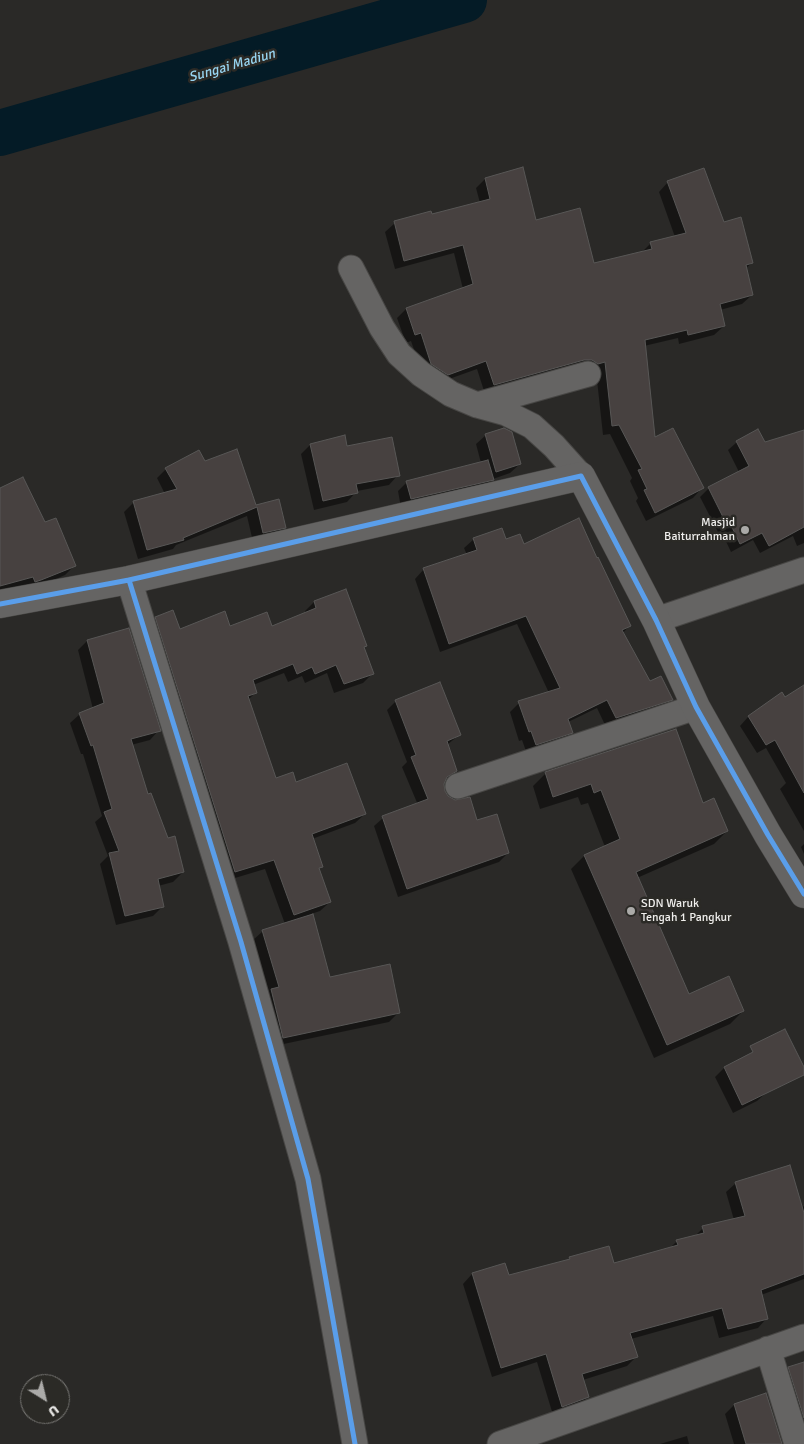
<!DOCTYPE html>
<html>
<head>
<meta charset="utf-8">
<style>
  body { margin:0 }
  #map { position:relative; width:804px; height:1444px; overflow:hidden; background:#2a2927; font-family:Signika,sans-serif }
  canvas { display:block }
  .north { position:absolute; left:20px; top:1374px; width:50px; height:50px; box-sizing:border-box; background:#2b2a26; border:1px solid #7a7976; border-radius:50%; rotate:144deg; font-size:14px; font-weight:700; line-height:20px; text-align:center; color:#f0efed }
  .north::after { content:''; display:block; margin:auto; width:18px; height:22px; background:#abaaa8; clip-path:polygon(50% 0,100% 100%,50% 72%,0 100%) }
</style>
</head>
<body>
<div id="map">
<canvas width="804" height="1444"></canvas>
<div class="north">U</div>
</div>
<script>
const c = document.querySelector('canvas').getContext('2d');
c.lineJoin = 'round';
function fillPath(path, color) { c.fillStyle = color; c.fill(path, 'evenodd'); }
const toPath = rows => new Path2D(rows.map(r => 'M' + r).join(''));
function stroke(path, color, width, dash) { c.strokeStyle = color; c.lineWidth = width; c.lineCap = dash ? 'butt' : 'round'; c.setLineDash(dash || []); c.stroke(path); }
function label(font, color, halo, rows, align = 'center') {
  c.font = font + ' Signika,sans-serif'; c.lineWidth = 5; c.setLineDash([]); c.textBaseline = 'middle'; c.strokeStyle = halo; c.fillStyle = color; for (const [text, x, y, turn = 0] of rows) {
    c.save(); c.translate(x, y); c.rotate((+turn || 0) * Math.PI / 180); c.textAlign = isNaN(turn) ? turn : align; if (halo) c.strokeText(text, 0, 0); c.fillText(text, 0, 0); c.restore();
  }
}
fillPath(toPath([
  [485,179,535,221,593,265,641,253,651,243,675,237,659,192,668,182,723,224,752,263,745,269,752,295,742,304,720,310,724,326,714,335,679,344,678,338,644,346,654,439,702,488,693,498,646,521,636,501,638,498,630,481,632,478,610,434,603,435,596,371,485,394,477,369,438,383,422,373,411,341,406,343,397,318,406,309,463,289,454,253,395,269,385,232,395,223,431,216,480,203,476,188],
  [804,431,804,543,797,546,793,536,760,553,753,540,731,552,721,531,718,532,700,497,709,488,739,472,728,450,737,442,764,443],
  [486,435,520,464,510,473,493,479,483,489,401,508,398,491,407,482,481,463,476,444],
  [310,445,346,447,398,475,389,485,357,491,347,502,314,510,301,454],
  [166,469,255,506,278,501,285,527,275,537,253,542,247,516,176,545,173,549,138,559,124,512,134,502,165,494,157,478],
  [0,490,74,566,65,575,31,590,25,590,23,585,0,592],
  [474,539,505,541,523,545,629,626,623,633,649,683,671,699,662,709,606,727,597,708,568,722,571,732,562,742,527,754,522,740,519,741,510,712,519,703,549,693,517,624,440,652,415,579,424,569,467,555,464,548],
  [314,602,366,646,363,648,373,673,363,683,334,693,327,673,305,683,302,676,288,682,284,673,253,685,256,692,248,700,275,779,295,783,365,814,355,823,312,839,321,866,318,870,330,902,320,911,311,914,329,978,399,1012,389,1022,274,1046,262,1000,269,993,253,940,263,931,285,924,265,869,225,881,147,627,156,618,179,631,229,627,272,628,306,614,305,611],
  [87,641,159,730,150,740,131,745,147,796,183,872,173,882,158,886,163,906,153,916,116,925,100,864,108,856,95,822,102,816,83,754,81,754,70,723,80,714,93,709,78,650],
  [804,687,804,831,780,789,786,783,766,748,757,753,740,726,748,717,782,694,785,699],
  [396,701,459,735,447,745,456,771,443,782,443,791,447,797,477,821,508,853,499,862,398,897,374,826,383,818,418,805,402,767,407,762,387,710],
  [546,773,702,804,727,831,714,844,637,878,689,995,743,1011,730,1024,654,1058,571,869,584,856,605,847,588,803,581,805,578,797,540,809,533,786],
  [804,844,804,854,801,847],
  [755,1052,767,1092,757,1101,733,1113,715,1077,724,1068],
  [736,1183,801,1208,804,1206,804,1279,761,1295,767,1318,758,1328,719,1338,713,1316,631,1339,636,1357,627,1366,583,1380,588,1397,579,1406,553,1415,537,1362,492,1377,463,1284,472,1274,504,1264,508,1277,567,1261,570,1258,613,1264,670,1248,677,1241,694,1237,703,1228,734,1220,726,1192],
  [804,1363,804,1408,790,1413,780,1378,789,1368],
  [734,1405,781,1444,734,1444,725,1414],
  [687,1436,689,1444,660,1444]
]), '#0007');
stroke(toPath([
  [0,133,464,0]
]), '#041b26', 46);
const building = toPath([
  [523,167,536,220,580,208,594,263,652,249,650,242,686,233,667,181,704,168,724,222,741,217,753,263,746,265,753,295,720,304,725,326,688,335,687,330,645,340,655,437,673,428,704,488,655,513,644,490,647,489,638,470,642,469,619,425,612,426,605,362,598,364,592,360,584,360,494,385,486,361,448,375,431,364,421,333,415,335,406,308,473,284,463,245,404,261,394,221,431,211,432,214,490,199,485,178,523,167],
  [504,428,512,432,521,464,496,472,485,434,504,428],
  [758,429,765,442,804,430,804,527,769,546,762,533,740,544,730,523,727,525,708,487,749,466,736,441,758,429],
  [345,435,347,446,392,437,400,476,356,484,358,493,323,501,310,444,345,435],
  [237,449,256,505,279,499,286,528,263,533,257,507,183,538,184,540,147,550,133,501,177,489,165,468,199,450,205,461,237,449],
  [488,460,494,480,411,499,406,481,488,460],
  [23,477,45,522,56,518,76,566,41,580,35,582,33,577,0,586,0,488,23,477],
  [579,518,597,558,598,557,631,626,622,630,650,681,661,676,673,700,616,718,607,700,568,719,573,733,536,745,531,731,529,732,518,701,560,688,526,616,449,644,423,568,477,550,473,538,502,528,506,539,520,534,524,544,579,518],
  [346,589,367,646,364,647,374,674,344,684,336,665,315,674,312,667,297,674,293,664,253,680,257,693,248,696,276,778,293,772,296,782,347,763,366,814,312,834,323,867,319,868,331,902,294,915,274,860,235,872,155,617,173,610,180,629,225,611,230,626,267,612,272,626,316,608,314,601,346,589],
  [129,628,161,731,131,739,148,794,151,793,168,838,175,836,184,872,158,879,164,907,125,916,109,853,119,851,104,812,112,809,93,745,91,746,79,713,104,703,87,640,129,628],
  [440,682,461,735,447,741,457,771,447,777,444,784,445,791,448,796,455,800,470,797,477,820,497,814,509,853,407,889,382,816,428,799,411,757,416,755,395,700,440,682],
  [804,685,804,793,775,740,766,745,748,716,782,692,785,697,804,685],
  [676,729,703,803,714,798,728,831,636,872,689,994,729,976,744,1011,667,1045,584,855,620,839,601,790,594,793,591,784,553,797,545,772,676,729],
  [313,914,330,977,390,964,400,1013,283,1038,271,989,279,987,262,930,313,914],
  [785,1029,804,1067,804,1075,742,1105,724,1067,753,1052,750,1046,785,1029],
  [790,1165,804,1213,804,1274,761,1290,768,1319,728,1329,722,1308,630,1333,638,1357,582,1374,589,1397,562,1407,546,1354,501,1368,472,1273,505,1263,509,1275,570,1259,569,1257,609,1246,614,1263,678,1245,676,1240,704,1233,702,1226,745,1216,735,1182,790,1165],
  [804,1362,804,1418,788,1367,804,1362],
  [766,1393,782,1444,746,1444,734,1404,766,1393]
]);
fillPath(building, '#474140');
stroke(building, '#585756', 1);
const minor = toPath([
  [351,268,382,328,399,354,421,374,451,394,477,405,506,413,532,426,554,446,581,476],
  [477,405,588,374],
  [129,580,241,942,308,1179,355,1444],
  [656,620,804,570],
  [458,786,696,707],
  [768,1349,797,1444],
  [500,1444,804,1337]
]);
const tertiary = toPath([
  [0,604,129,580,581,476,656,620,696,707,768,835,804,894]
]);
stroke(minor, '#474644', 27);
stroke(tertiary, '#474644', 29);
stroke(minor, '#656463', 25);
stroke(tertiary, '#656463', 28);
stroke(toPath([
  [129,580,241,942,308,1179,355,1444],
  [0,604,129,580,581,476,656,620,696,707,768,835,804,894]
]), '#5a9eea', 5);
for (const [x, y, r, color] of [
  [745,530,5,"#abaaa8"],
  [631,911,5,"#abaaa8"]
]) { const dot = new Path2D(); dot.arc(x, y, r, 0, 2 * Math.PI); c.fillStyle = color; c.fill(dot); stroke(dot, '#2b2a26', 2); }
label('12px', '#f0efed', '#2b2a26', [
  ["Masjid",735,523],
  ["Baiturrahman",735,537],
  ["SDN Waruk",641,904,"left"],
  ["Tengah 1 Pangkur",641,918,"left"]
], 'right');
label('italic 14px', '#97d4f0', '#2b2a26', [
  ["Sungai Madiun",232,66,-16]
]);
</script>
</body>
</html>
